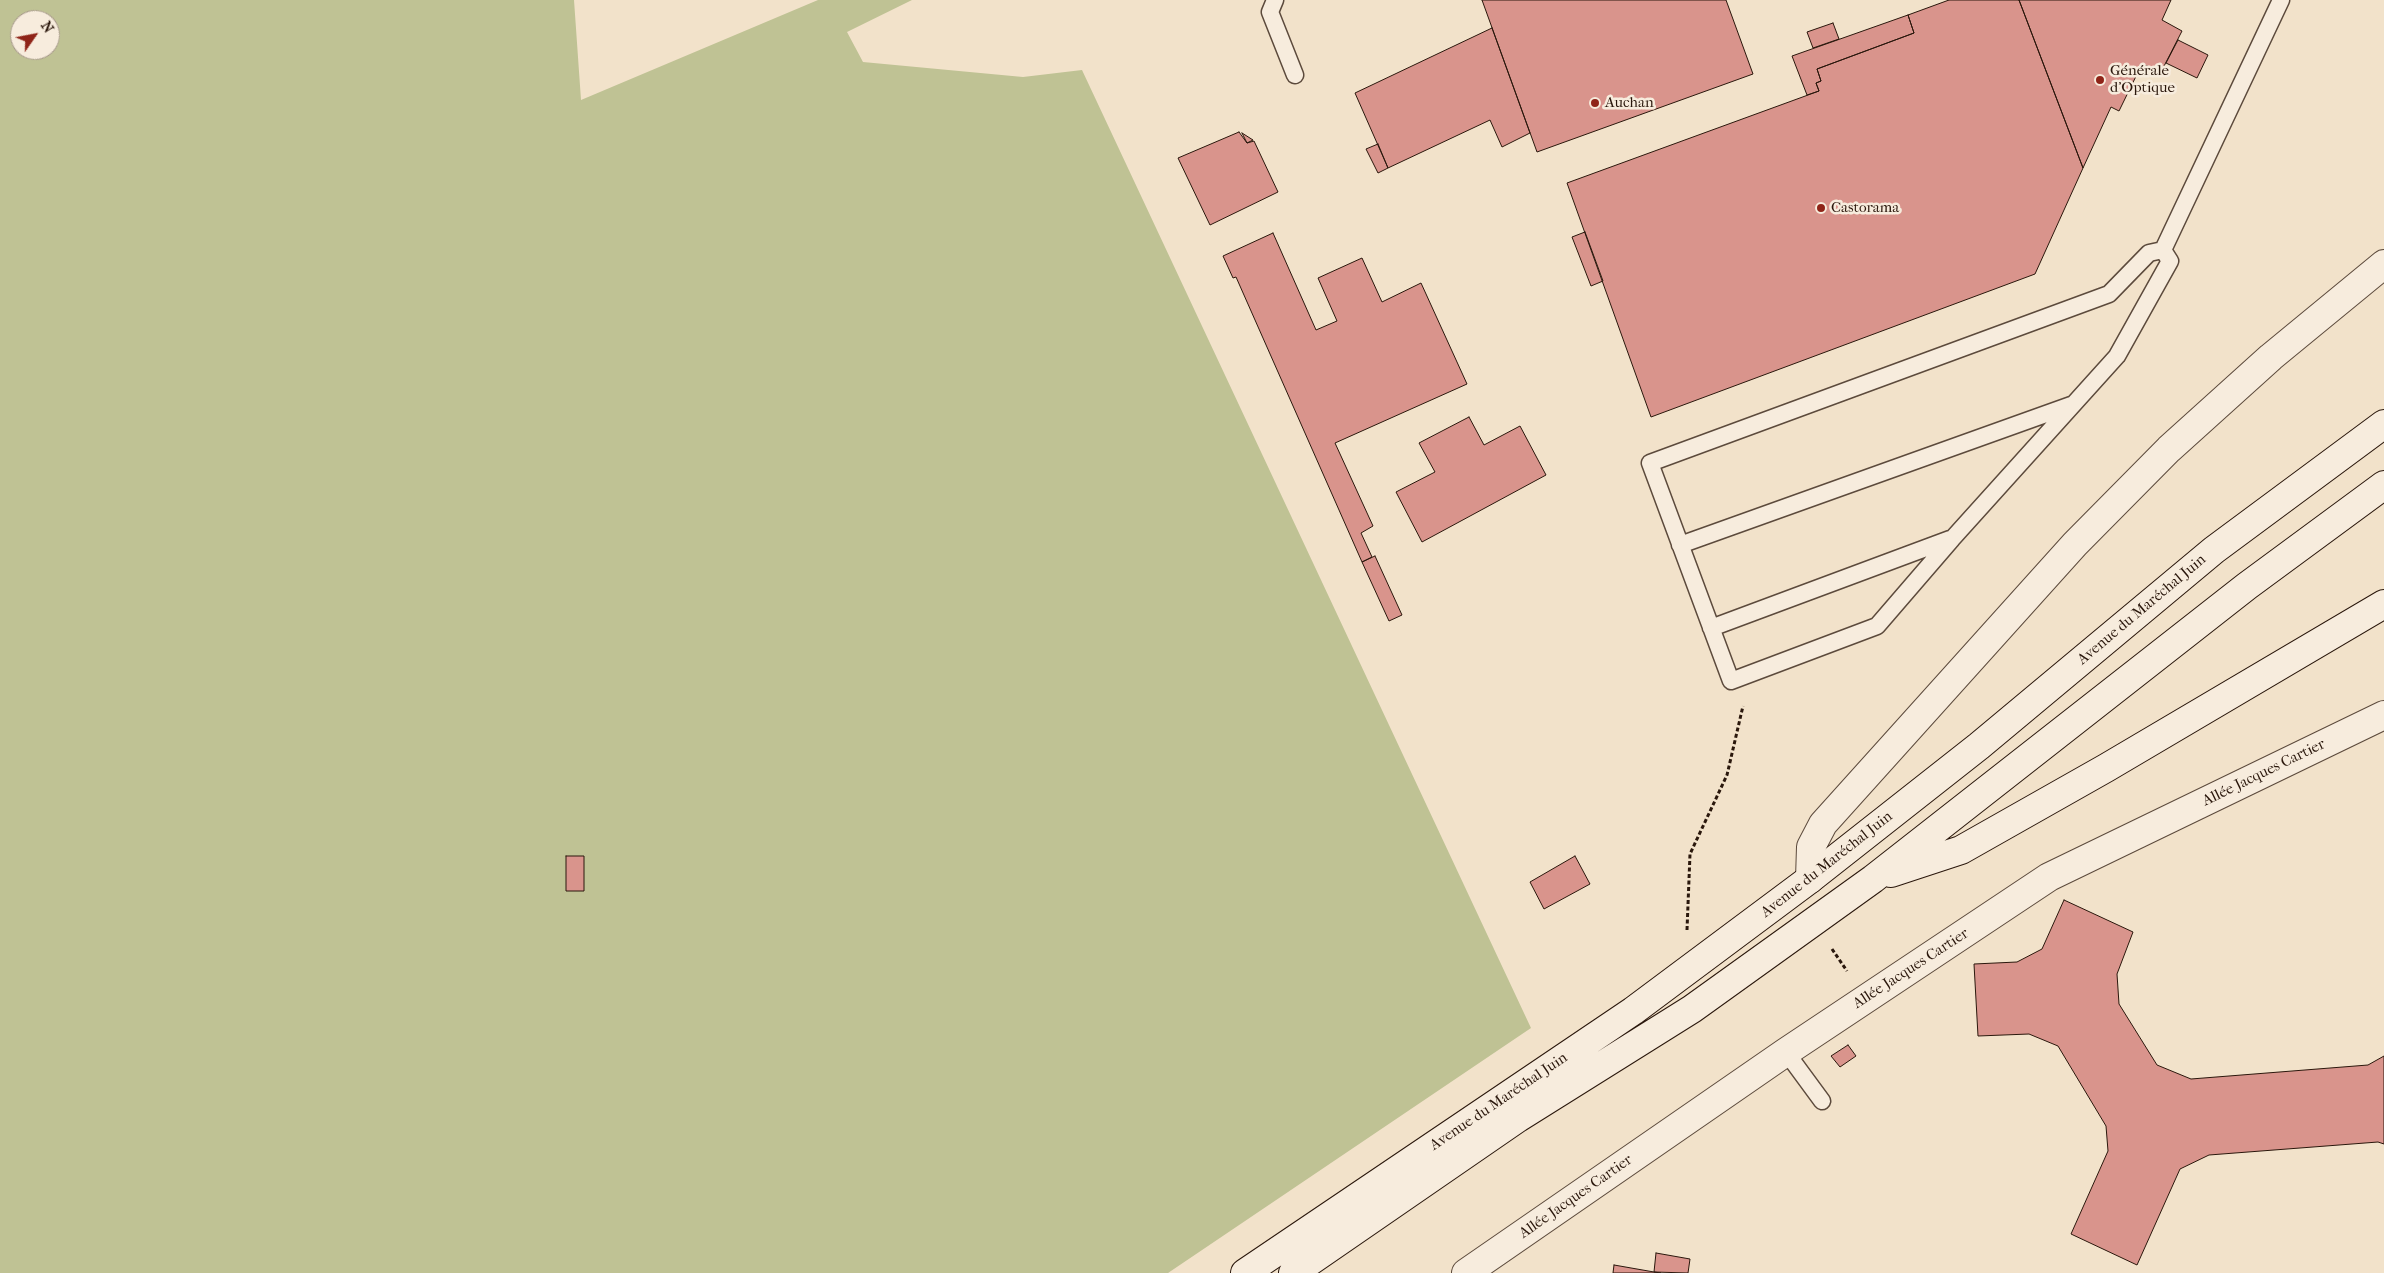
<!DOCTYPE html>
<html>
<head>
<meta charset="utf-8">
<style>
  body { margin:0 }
  #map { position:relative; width:2384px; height:1273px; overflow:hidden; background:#f2e2ca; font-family:"IM FELL French Canon",serif }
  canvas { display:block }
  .north { position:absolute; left:10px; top:10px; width:50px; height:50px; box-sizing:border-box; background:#f7ecdd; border:1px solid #a59789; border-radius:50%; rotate:57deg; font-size:14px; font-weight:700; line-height:20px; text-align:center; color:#2a170c }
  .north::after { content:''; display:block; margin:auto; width:18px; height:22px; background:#8f2418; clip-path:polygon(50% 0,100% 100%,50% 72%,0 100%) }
</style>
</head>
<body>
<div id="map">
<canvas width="2384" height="1273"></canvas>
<div class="north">N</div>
</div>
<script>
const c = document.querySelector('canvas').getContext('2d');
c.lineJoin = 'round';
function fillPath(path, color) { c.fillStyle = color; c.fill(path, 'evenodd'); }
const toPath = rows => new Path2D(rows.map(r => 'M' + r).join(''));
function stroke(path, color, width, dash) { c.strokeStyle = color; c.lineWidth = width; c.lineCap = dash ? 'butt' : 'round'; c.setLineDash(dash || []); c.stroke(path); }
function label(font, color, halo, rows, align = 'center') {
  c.font = font + ' "IM FELL French Canon",serif'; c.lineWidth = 5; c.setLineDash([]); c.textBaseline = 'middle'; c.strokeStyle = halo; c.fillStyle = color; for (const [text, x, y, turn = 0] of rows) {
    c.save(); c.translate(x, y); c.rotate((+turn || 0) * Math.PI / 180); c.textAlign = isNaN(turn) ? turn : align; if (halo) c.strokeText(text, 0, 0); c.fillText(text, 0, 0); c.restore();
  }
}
fillPath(toPath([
  [0,0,574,0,581,100,818,0,912,0,847,32,863,62,1023,77,1082,70,1531,1028,1168,1273,0,1273],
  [20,20,50,20,50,50,20,50]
]), '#bfc294');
const building = toPath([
  [1482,0,1726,0,1753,74,1537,152,1482,0],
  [1949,0,2019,0,2083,168,2035,274,1651,417,1567,183,1819,91,1816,83,1821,81,1817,69,1914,33,1908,15,1949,0],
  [2019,0,2171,0,2162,20,2182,31,2161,72,2142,64,2119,111,2111,107,2083,168,2019,0],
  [1908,15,1914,33,1817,69,1821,81,1816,83,1819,91,1807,95,1792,56,1908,15],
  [1833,23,1839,39,1813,48,1807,32,1833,23],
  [1492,28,1530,133,1502,147,1490,120,1388,168,1355,93,1492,28],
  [2178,40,2208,55,2197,78,2166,63,2178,40],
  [1239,132,1247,143,1254,141,1278,192,1210,225,1178,158,1239,132],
  [1242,133,1253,140,1247,143,1242,133],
  [1378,144,1388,168,1378,173,1366,149,1378,144],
  [1585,232,1603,281,1591,286,1572,237,1585,232],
  [1273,233,1316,330,1337,321,1318,278,1362,258,1382,302,1421,283,1467,384,1335,443,1373,526,1361,533,1372,557,1362,562,1236,277,1233,278,1223,256,1273,233],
  [1469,417,1484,445,1520,426,1546,475,1422,542,1396,492,1435,472,1419,443,1469,417],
  [1375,556,1402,615,1389,621,1362,562,1375,556],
  [566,856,584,856,584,891,566,891,566,856],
  [1575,856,1590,884,1544,909,1530,882,1575,856],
  [2064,900,2133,932,2117,974,2119,1004,2157,1065,2191,1079,2368,1065,2384,1056,2384,1144,2378,1142,2209,1155,2180,1169,2137,1265,2071,1234,2108,1151,2106,1126,2058,1046,2029,1034,1978,1036,1974,964,2017,962,2042,949,2064,900],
  [1848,1045,1856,1056,1840,1067,1831,1056,1848,1045],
  [1656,1253,1690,1259,1688,1273,1654,1272,1656,1253],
  [1614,1265,1654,1272,1661,1273,1613,1273,1614,1265]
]);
fillPath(building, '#d9948c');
stroke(building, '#2a170c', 1);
const service = toPath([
  [1275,0,1270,12,1295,75],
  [2163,250,2170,261,2117,356,1952,539,1877,626,1731,681,1650,463,2109,294,2149,253,2163,250],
  [2163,250,2281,0],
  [1680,545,2071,405],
  [1711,628,1950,539],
  [1786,1052,1822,1101]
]);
const minor = toPath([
  [1810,879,1811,847,1823,824,2075,544,2169,449,2271,357,2384,264],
  [1466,1273,1786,1052,2049,877,2384,715]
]);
const secondary = toPath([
  [1891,873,1961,850,2106,768,2384,604],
  [1245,1273,1633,1011,1810,879,1979,746,2214,550,2384,424],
  [1293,1273,1518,1118,1692,1009,1873,879,2247,586,2384,485]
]);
stroke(service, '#5c4a3c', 19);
stroke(minor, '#5c4a3c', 30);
stroke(secondary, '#2a170c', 30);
stroke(toPath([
  [1687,930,1690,854,1727,775,1743,706],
  [1832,949,1847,971]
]), '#2a170c', 3, [4, 2.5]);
stroke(service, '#f7ecdd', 16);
stroke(minor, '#f7ecdd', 28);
stroke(secondary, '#f7ecdd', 28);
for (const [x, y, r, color] of [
  [2100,80,5,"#8f2418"],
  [1595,103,5,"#8f2418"],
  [1821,208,5,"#8f2418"]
]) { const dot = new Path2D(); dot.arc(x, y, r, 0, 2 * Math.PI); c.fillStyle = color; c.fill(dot); stroke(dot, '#f7ecdd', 2); }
label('15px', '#2a170c', '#f7ecdd', [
  ["Générale",2110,71],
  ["d'Optique",2110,88],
  ["Auchan",1605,103],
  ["Castorama",1831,208]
], 'left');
label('15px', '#2a170c', '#f7ecdd', [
  ["Avenue du Maréchal Juin",2142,610,-40],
  ["Allée Jacques Cartier",2264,773,-26],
  ["Avenue du Maréchal Juin",1827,865,-38],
  ["Allée Jacques Cartier",1911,969,-33],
  ["Avenue du Maréchal Juin",1499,1102,-34],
  ["Allée Jacques Cartier",1576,1197,-35]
]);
</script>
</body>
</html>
